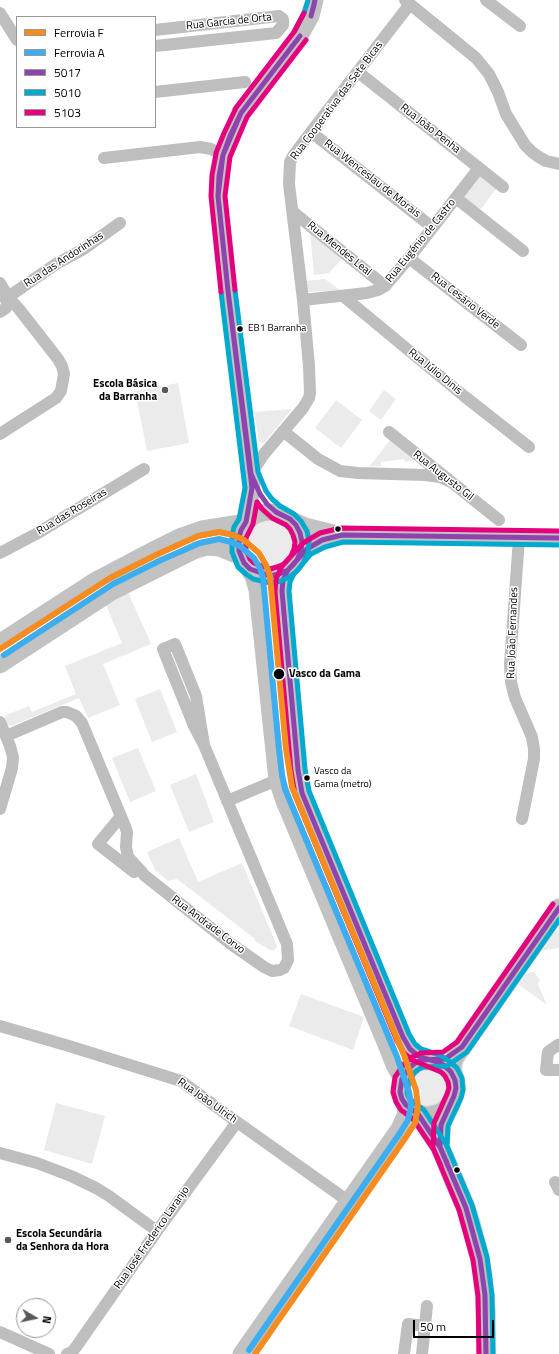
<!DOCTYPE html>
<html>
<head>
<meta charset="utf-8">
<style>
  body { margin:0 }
  #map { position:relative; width:559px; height:1354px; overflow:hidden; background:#fff; font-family:"Titillium Web",sans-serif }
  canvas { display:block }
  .legend { position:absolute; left:16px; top:16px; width:140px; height:112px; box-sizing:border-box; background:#fff; border:1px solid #999; margin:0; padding:5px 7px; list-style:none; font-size:12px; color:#000 }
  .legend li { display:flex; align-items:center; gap:8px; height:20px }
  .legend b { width:20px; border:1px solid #999 }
  .north { position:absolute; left:16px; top:1298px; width:40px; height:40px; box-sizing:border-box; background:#fff; border:1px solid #999; border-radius:50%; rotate:99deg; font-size:11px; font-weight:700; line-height:16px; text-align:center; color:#000 }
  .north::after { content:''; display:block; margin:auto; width:14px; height:18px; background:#595959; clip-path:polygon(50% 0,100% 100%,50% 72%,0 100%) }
  .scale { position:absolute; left:413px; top:1320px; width:81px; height:18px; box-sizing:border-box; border:2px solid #000; border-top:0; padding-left:5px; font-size:12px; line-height:14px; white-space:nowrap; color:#000; -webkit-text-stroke:3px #fff; paint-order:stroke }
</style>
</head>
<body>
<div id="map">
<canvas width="559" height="1354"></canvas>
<ul class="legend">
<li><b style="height:5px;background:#f68b1f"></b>Ferrovia F</li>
<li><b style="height:5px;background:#3caeef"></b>Ferrovia A</li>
<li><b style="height:5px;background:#8e44ad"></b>5017</li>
<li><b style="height:5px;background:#00a9ce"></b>5010</li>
<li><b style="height:5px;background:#e5007d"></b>5103</li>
</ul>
<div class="north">N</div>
<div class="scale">50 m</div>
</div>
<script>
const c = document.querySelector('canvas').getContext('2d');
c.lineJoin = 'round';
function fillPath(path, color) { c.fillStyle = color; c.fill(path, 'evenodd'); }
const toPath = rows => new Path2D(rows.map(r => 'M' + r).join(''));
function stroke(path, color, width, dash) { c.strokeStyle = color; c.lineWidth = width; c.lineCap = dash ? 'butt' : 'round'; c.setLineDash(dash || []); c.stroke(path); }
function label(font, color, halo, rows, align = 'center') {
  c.font = font + ' "Titillium Web",sans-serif'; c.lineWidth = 3; c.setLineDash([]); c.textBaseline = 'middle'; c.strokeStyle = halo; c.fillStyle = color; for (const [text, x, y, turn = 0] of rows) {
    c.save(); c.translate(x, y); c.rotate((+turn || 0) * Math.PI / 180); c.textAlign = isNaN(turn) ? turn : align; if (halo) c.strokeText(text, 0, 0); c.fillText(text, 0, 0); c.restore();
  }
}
fillPath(toPath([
  [480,174,497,188,480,210,463,196],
  [310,232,342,259,329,273,314,275],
  [325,279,340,290,308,292,305,281],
  [178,383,189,443,147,451,135,391],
  [384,390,396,399,381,420,369,411],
  [336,400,362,420,341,448,315,428],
  [292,409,265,442,263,443,259,442,254,412],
  [390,440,416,460,405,462,404,459,381,462,381,466,369,467],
  [270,518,278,519,286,523,291,530,295,538,295,545,294,551,286,563,281,567,271,570,265,555,258,547,244,537,248,529,254,523,262,519],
  [128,592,151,644,103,664,120,705,88,718,79,698,11,726,8,725,6,722,5,718,6,715,29,706,32,712,76,694,65,666,122,643,106,605],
  [160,689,177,732,152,742,135,699],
  [138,748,156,791,130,802,112,758],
  [196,774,214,822,189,832,170,785],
  [179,838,198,882,242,863,277,946,275,950,270,950,255,941,254,938,177,879,168,881,155,870,147,852],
  [559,930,559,948,540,951,552,933],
  [531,972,534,972,540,980,538,983,539,987,547,1005,518,984,526,974],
  [301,994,364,1017,353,1050,289,1026],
  [419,1068,440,1071,448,1082,447,1096,438,1106,421,1108,421,1090,413,1072],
  [56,1103,105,1116,92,1164,44,1150]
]), '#ebebeb');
const primary = toPath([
  [455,1080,452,1070,453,1062,455,1057,559,908],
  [418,1114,440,1147,466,1208,471,1224,480,1259,483,1277,486,1312,486,1354],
  [440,1147,441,1125,444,1117,451,1104,454,1096,456,1088,455,1080,451,1072,445,1066,438,1062,422,1060,415,1063,405,1073,402,1079,400,1092,406,1105,413,1111,418,1114,427,1116,436,1114,442,1112,451,1104]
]);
stroke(primary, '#dbdbdb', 20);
stroke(toPath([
  [405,0,476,58,489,74,498,92,506,114,525,145,532,152,539,157,546,161,559,164],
  [486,0,520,26],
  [0,13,17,40],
  [155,30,279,16,283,19,283,25,276,33,155,46],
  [358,72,503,187],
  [155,92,245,82],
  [311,132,432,227],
  [104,158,200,147,211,149,223,155],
  [456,198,523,251],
  [293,212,385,286],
  [409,258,521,345],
  [0,283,8,297,19,309,58,359,62,366,64,374,61,391,56,398,0,434],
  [1,296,8,297,56,264,82,250,120,223],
  [343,296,464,396,529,447],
  [303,300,367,293,378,290,385,286,409,258,479,168],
  [0,312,6,308,8,297],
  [283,431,318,459,340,471,358,473,425,475,440,477,449,481],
  [389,432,499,520],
  [251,474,264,454,303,408,309,398,310,393,309,366,303,300,289,184,290,162,293,156,311,132,410,4],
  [519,538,510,664,511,682,515,698,532,737,534,749,534,759,522,819],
  [0,553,36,534,144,469],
  [175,644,196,696,204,745,194,726,163,649,175,644],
  [0,722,10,746,13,757,12,768,0,809],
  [6,736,62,712,67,712,76,716,82,723,125,826,127,832,126,847,128,857,142,872,144,875,231,944,264,967,272,971,280,970,284,968,288,960,287,944,204,745],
  [227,801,277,780],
  [121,816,98,844,134,872],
  [0,1026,69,1046,181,1081,237,1122,348,1201],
  [559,1046,558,1045,548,1052,546,1070,559,1070],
  [0,1153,37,1163,71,1176,96,1188,109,1196,157,1231],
  [555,1182,559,1190],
  [0,1332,49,1354],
  [67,1354,72,1352,76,1347,157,1231,237,1122],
  [404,1354,408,1324,426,1326],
  [422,1354,427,1306]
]), '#bebebe', 12);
stroke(toPath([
  '238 544a32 32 0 1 1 64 0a32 32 0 1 1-64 0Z',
  [290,519,305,526,342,535,519,538,559,538],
  [246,522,252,488,251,474,228,291,218,196,219,176,223,155,241,113,300,36,311,16,315,0],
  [297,560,307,549,315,544,322,540,340,535],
  [244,563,253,576,257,590,277,780,284,801,387,1047,394,1065,402,1079],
  [288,570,283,580,282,591,298,770,302,793,403,1037,410,1049,417,1055,432,1060],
  [0,642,96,580,155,549,179,537,202,529,246,522],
  [0,665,112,592,196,550,207,547,219,548,241,557],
  [241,1354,399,1129,405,1116,406,1105]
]), '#c2c2c2', 17);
stroke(primary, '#bebebe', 18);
stroke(toPath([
  [315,0,314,5,311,16,315,0],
  [241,113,300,36],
  [241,113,300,36],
  [223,155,230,136,241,113],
  [223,155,241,113],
  [218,196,228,291],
  [218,196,228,291],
  [218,196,219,176,223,155],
  [218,196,223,155],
  [228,291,251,474,260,494,267,504,276,512,290,519,296,525,300,533,302,542,301,551,297,560,293,565,288,570,279,574,270,576,250,569,244,563,239,551,239,537,241,530,246,522,252,488,228,291],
  [447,1163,440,1147,418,1114,406,1105,402,1099,400,1092,402,1079,409,1068,415,1063,422,1060,445,1059,462,1047,559,908],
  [486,1354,485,1295,480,1259,466,1208,440,1147,441,1125,454,1096,456,1088,455,1080,451,1072,445,1066,438,1062,423,1058,417,1055,410,1049,403,1037,302,793,298,770,282,591,283,580,288,570,307,549,322,540,342,535,559,538]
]), '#8e44ad', 5);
stroke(toPath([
  [294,32,304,13,308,0],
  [221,292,245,488,239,519,234,527,232,536,232,552,238,567,246,574,253,579,271,583,281,581,291,576,298,570,303,563,308,553,309,541,307,531,301,521,294,514,280,506,272,499,266,491,258,472,235,290],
  [453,1160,446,1144,424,1110,411,1100,408,1096,407,1092,409,1082,414,1073,419,1069,424,1067,447,1066,467,1052,559,920],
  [493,1354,492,1295,487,1257,472,1205,447,1146,448,1126,461,1098,463,1090,462,1078,457,1068,449,1061,440,1055,421,1049,415,1044,409,1034,309,791,305,769,289,591,290,582,294,574,311,554,325,547,343,542,559,545]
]), '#00a9ce', 5);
stroke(toPath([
  [235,109,294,32,304,13],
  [216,153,224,133,235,110],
  [211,196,221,292],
  [211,196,212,175,216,154],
  [235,290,225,196,230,157,247,117,306,40],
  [257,502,262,509,272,518,286,525,290,529,293,535,295,542,294,549,291,556,284,564,277,567,270,569,254,563,250,559,246,550,246,538,253,524,257,502],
  [441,1166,434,1150,413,1119,401,1110,396,1102,393,1092,395,1077,404,1064,412,1057,421,1053,443,1052,457,1042,553,904],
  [479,1354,478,1296,473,1260,459,1210,433,1148,434,1123,447,1094,449,1088,448,1082,445,1076,441,1072,412,1060,404,1053,397,1041,295,795,291,771,275,592,276,579,282,566,303,543,320,533,341,528,559,531]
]), '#e5007d', 5);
stroke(toPath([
  [0,649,110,578,158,554,198,536,219,532,233,535,244,540,259,553,266,565,270,576,286,749,292,787,404,1055,416,1090,418,1106,415,1123,406,1137,255,1354]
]), '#f68b1f', 6);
stroke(toPath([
  [4,655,113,584,161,560,200,543,219,539,231,542,240,546,254,558,260,568,263,578,279,750,282,775,285,789,397,1057,409,1092,411,1106,408,1120,400,1133,249,1350]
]), '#3caeef', 6);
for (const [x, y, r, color] of [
  [240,329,3.5,"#000"],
  [165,390,4,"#595959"],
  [338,529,3.5,"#000"],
  [279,674,6,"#000"],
  [307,778,3.5,"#000"],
  [457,1170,3.5,"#000"],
  [8,1240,4,"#595959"]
]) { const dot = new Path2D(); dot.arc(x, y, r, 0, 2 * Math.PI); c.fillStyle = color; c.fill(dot); stroke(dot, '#fff', 1.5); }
label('10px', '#000', '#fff', [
  ["EB1 Barranha",248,329],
  ["Vasco da",314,772],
  ["Gama (metro)",314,785]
], 'left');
label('11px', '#000', '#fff', [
  ["Rua Garcia de Orta",229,22,-6],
  ["Rua Cooperativa das Sete Bicas",337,101,-53],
  ["Rua João Penha",430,129,38],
  ["Rua Wenceslau de Morais",372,179,38],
  ["Rua Eugénio de Castro",421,241,-51],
  ["Rua Mendes Leal",339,249,39],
  ["Rua das Andorinhas",64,260,-33],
  ["Rua Cesário Verde",465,301,38],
  ["Rua Júlio Dinis",435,372,39],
  ["Rua Augusto Gil",443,476,38],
  ["Rua das Roseiras",72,512,-31],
  ["Rua João Fernandes",513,633,-88],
  ["Rua Andrade Corvo",208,925,37],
  ["Rua João Ulrich",207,1101,35],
  ["Rua José Frederico Laranjo",152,1238,-55]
]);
label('bold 11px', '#000', '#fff', [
  ["Escola Básica",157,384],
  ["da Barranha",157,397],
  ["Escola Secundária",16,1234,"left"],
  ["da Senhora da Hora",16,1247,"left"]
], 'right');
label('bold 11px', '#000', '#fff', [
  ["Vasco da Gama",289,674]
], 'left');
</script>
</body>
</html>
